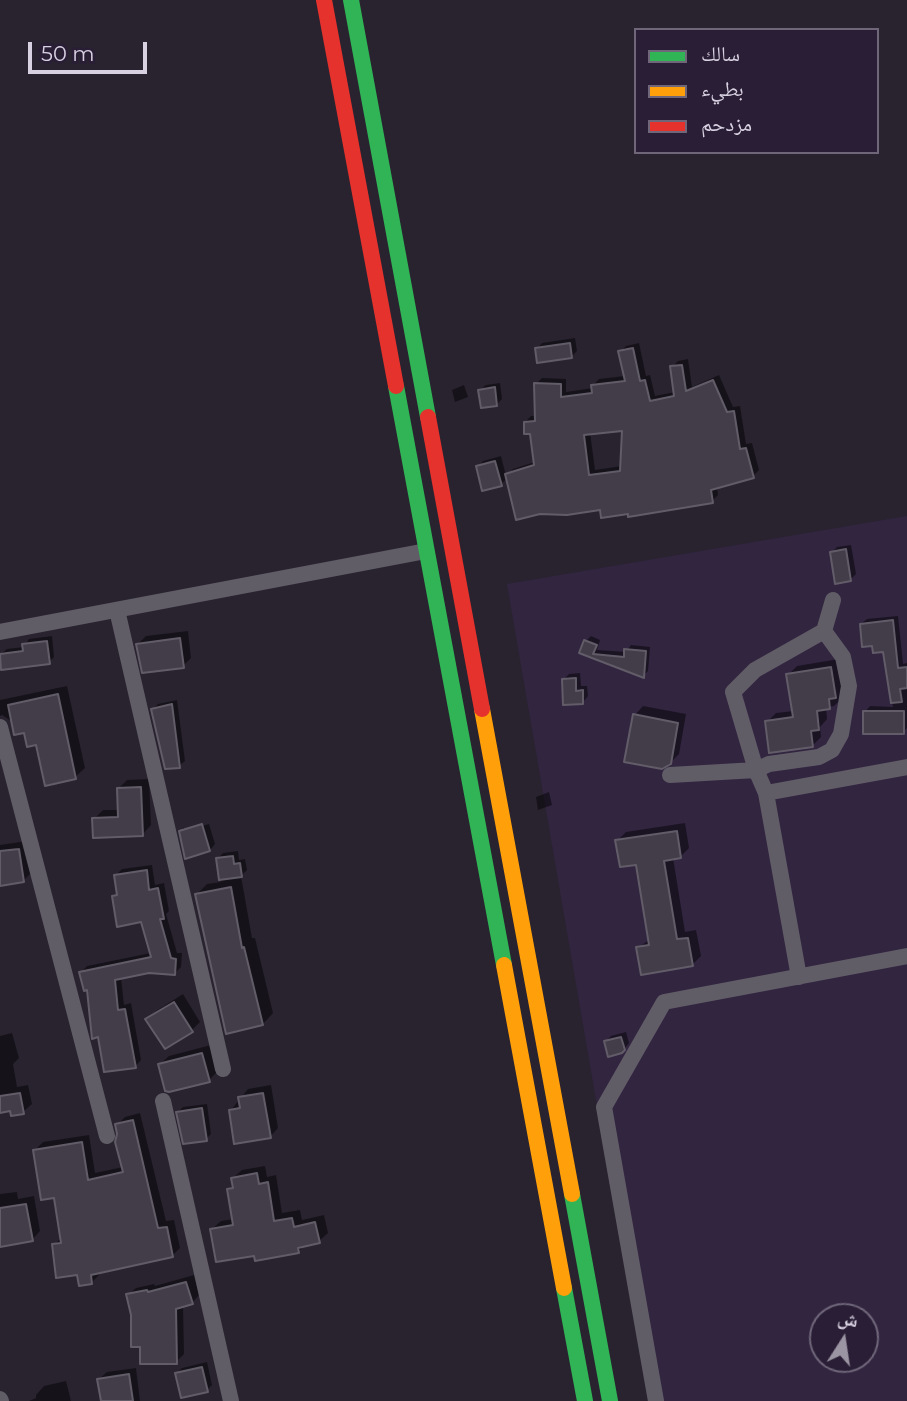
<!DOCTYPE html>
<html>
<head>
<meta charset="utf-8">
<style>
  body { margin:0 }
  #map { position:relative; width:907px; height:1401px; overflow:hidden; background:#292330; font-family:Montserrat,"Noto Naskh Arabic",sans-serif }
  canvas { display:block }
  .legend { position:absolute; left:634px; top:28px; width:245px; height:126px; box-sizing:border-box; background:#291e35; border:2px solid #6f667a; margin:0; padding:9px 12px; list-style:none; font-size:21px; color:#d8d1e1 }
  .legend li { display:flex; align-items:center; gap:14px; height:35px }
  .legend b { width:35px; border:2px solid #6f667a }
  .north { position:absolute; left:809px; top:1303px; width:70px; height:70px; box-sizing:border-box; background:#291e35; border:2px solid #6f667a; border-radius:50%; rotate:12deg; font-size:19px; font-weight:700; line-height:28px; text-align:center; color:#d8d1e1 }
  .north::after { content:''; display:block; margin:auto; width:24px; height:32px; background:#9b94a3; clip-path:polygon(50% 0,100% 100%,50% 72%,0 100%) }
  .scale { position:absolute; left:28px; top:42px; width:119px; height:32px; box-sizing:border-box; border:4px solid #d8d1e1; border-top:0; padding-left:9px; font-size:21px; line-height:24px; white-space:nowrap; color:#d8d1e1; -webkit-text-stroke:5px #291e35; paint-order:stroke }
</style>
</head>
<body>
<div id="map">
<canvas width="907" height="1401"></canvas>
<ul class="legend">
<li><b style="height:9px;background:#30b455"></b>سالك</li>
<li><b style="height:9px;background:#ff9f0a"></b>بطيء</li>
<li><b style="height:9px;background:#e5322d"></b>مزدحم</li>
</ul>
<div class="north">ش</div>
<div class="scale">50 m</div>
</div>
<script>
const c = document.querySelector('canvas').getContext('2d');
c.lineJoin = 'round';
function fillPath(path, color) { c.fillStyle = color; c.fill(path, 'evenodd'); }
const toPath = rows => new Path2D(rows.map(r => 'M' + r).join(''));
function stroke(path, color, width, dash) { c.strokeStyle = color; c.lineWidth = width; c.lineCap = dash ? 'butt' : 'round'; c.setLineDash(dash || []); c.stroke(path); }
fillPath(toPath([
  [907,516,907,1401,648,1401,507,584],
  [823,1317,865,1317,865,1359,823,1359]
]), '#322540');
fillPath(toPath([
  [575,338,577,351,572,356,537,349,542,343],
  [639,343,646,376,650,375,655,396,675,392,672,367,678,361,688,359,692,387,719,375,733,407,740,406,746,444,752,443,759,470,753,476,717,487,718,495,712,501,629,512,602,508,508,478,501,484,478,467,483,461,501,456,506,476,513,469,535,462,532,432,525,422,531,416,536,416,536,384,542,378,566,379,566,392,593,388,593,385,599,379,625,376,620,352,626,346],
  [624,429,622,466,595,470,590,432],
  [500,383,502,399,497,404,480,390,486,385],
  [464,385,468,397,455,402,452,390],
  [851,545,856,574,850,580,832,552,837,547],
  [898,616,903,664,907,663,907,728,903,732,865,712,870,706,893,707,885,650,873,644,861,624,867,619],
  [188,631,191,658,183,666,138,644,146,636],
  [52,636,54,657,49,662,1,654,7,649,24,647,29,639],
  [591,636,600,640,597,650,626,652,631,645,650,647,648,671,643,676,581,652,586,641],
  [839,659,843,697,834,706,826,707,827,719,820,727,821,737,812,746,767,722,776,713,794,711,788,675,797,666],
  [580,673,581,686,587,686,588,696,583,702,564,679,569,674],
  [67,686,85,768,75,777,26,731,2,715,0,716,0,700],
  [177,700,185,761,179,766,153,709,158,704],
  [643,706,686,714,679,754,670,763,635,715],
  [149,779,151,825,143,834,94,819,103,810,119,810,118,789,127,780],
  [549,792,552,805,538,810,536,797],
  [685,823,689,848,680,857,673,858,685,932,696,930,701,956,692,965,638,948,650,939,637,863,617,841,626,832],
  [209,824,215,844,210,850,181,831,184,827,184,831],
  [27,841,32,872,23,881,0,884,0,845],
  [238,851,239,860,245,859,247,870,241,876,252,938,255,938,273,1013,263,1024,197,894,207,884,221,882,218,858,223,853],
  [152,865,155,885,164,883,169,911,166,914,177,953,182,953,181,967,175,973,149,971,121,977,124,1005,131,1003,141,1060,135,1067,88,988,81,972,87,966,151,953,142,920,114,897,118,892,116,875,122,869],
  [183,994,200,1022,192,1030,165,1047,148,1020,156,1011],
  [626,1032,629,1043,622,1052,605,1042,611,1036],
  [12,1033,19,1058,13,1064,17,1087,28,1085,32,1104,23,1112,12,1109,0,1111,0,1036],
  [211,1045,217,1072,209,1080,160,1064,169,1056],
  [271,1085,278,1128,270,1137,231,1110,248,1089],
  [207,1104,211,1134,206,1139,178,1112,183,1107],
  [140,1113,166,1221,174,1220,180,1248,172,1256,99,1272,99,1275,91,1283,79,1273,54,1245,62,1237,56,1196,35,1150,43,1142,89,1135,95,1173,123,1167,117,1125,125,1117],
  [265,1166,267,1177,276,1175,282,1213,300,1210,302,1220,324,1215,328,1233,319,1241,306,1244,298,1252,255,1254,212,1229,221,1221,234,1219,229,1190,234,1184,233,1178,242,1170],
  [17,1192,18,1199,34,1196,40,1231,32,1240,0,1245,0,1194],
  [194,1275,199,1295,192,1303,183,1305,184,1354,176,1362,142,1345,128,1295,136,1288,154,1284,155,1286],
  [207,1362,212,1385,207,1390,177,1373,182,1368],
  [136,1368,140,1401,102,1401,99,1379,107,1372],
  [66,1381,71,1401,29,1401,36,1398,36,1395,44,1386]
]), '#0007');
const building = toPath([
  [570,343,572,358,537,363,535,348,570,343],
  [633,348,640,381,645,380,650,401,674,396,670,366,682,365,686,391,713,380,727,412,734,411,740,449,746,448,754,478,711,490,713,503,628,517,628,514,601,518,600,510,567,515,540,514,516,520,505,474,534,465,530,434,524,434,524,422,535,421,534,383,561,384,561,397,592,393,591,385,625,381,618,351,633,348],
  [622,431,620,471,589,475,584,435,622,431],
  [495,387,497,406,481,408,478,390,495,387],
  [495,461,502,486,482,491,476,466,495,461],
  [846,549,851,581,835,584,830,552,846,549],
  [893,620,898,668,907,667,907,688,900,689,902,702,891,703,883,652,873,653,872,646,862,647,860,624,893,620],
  [180,638,184,668,142,673,136,644,180,638],
  [584,640,597,645,593,654,624,657,624,649,646,651,644,678,579,653,584,640],
  [47,641,50,664,1,670,0,654,23,651,22,644,47,641],
  [831,667,836,698,829,699,830,709,817,711,819,730,811,731,813,747,769,753,765,721,793,717,786,674,831,667],
  [576,678,576,691,583,690,583,704,563,705,562,679,576,678],
  [58,694,76,779,45,786,36,745,27,747,24,733,14,735,8,705,58,694],
  [172,704,180,768,165,769,151,709,172,704],
  [863,711,904,711,904,734,863,734,863,711],
  [633,714,678,723,671,764,662,769,624,762,633,714],
  [141,787,143,836,93,838,92,818,118,817,117,788,141,787],
  [202,824,210,851,185,859,179,831,202,824],
  [677,831,681,858,664,861,677,939,688,938,693,966,641,975,636,947,649,945,636,865,620,867,615,840,677,831],
  [19,849,24,882,0,886,0,851,19,849],
  [233,856,234,864,240,863,242,877,219,880,216,858,233,856],
  [147,870,149,890,158,888,164,919,160,919,171,958,176,959,175,975,149,973,115,980,118,1010,125,1009,136,1068,104,1072,98,1037,92,1039,87,990,84,991,79,972,151,957,141,922,117,927,112,896,117,895,114,875,147,870],
  [231,887,242,948,244,947,263,1025,226,1034,195,894,231,887],
  [174,1002,193,1032,165,1049,145,1019,174,1002],
  [621,1037,625,1050,622,1053,608,1057,604,1041,621,1037],
  [202,1053,210,1082,169,1092,165,1091,158,1064,202,1053],
  [20,1093,24,1114,11,1116,10,1111,0,1113,0,1096,20,1093],
  [263,1093,271,1138,234,1144,229,1110,240,1108,238,1097,263,1093],
  [202,1108,207,1141,183,1144,176,1112,202,1108],
  [133,1120,158,1228,167,1227,173,1257,91,1275,92,1284,79,1286,77,1275,56,1278,52,1244,61,1243,54,1198,41,1200,33,1150,82,1142,88,1180,123,1172,115,1142,117,1134,115,1124,133,1120],
  [257,1173,259,1184,268,1182,274,1221,292,1218,294,1227,315,1222,320,1243,298,1248,299,1253,255,1261,254,1256,216,1262,210,1229,233,1225,227,1189,233,1188,231,1178,257,1173],
  [26,1204,33,1241,0,1247,0,1208,26,1204],
  [186,1282,193,1304,176,1309,177,1364,140,1364,140,1347,131,1347,131,1315,126,1294,147,1290,148,1292,186,1282],
  [202,1367,208,1392,181,1398,175,1373,202,1367],
  [129,1374,133,1401,101,1401,97,1379,129,1374]
]);
fillPath(building, '#423d48');
stroke(building, '#615c68', 2);
stroke(toPath([
  [117,610,223,1069],
  [0,632,426,551],
  [0,727,107,1136],
  [670,775,756,770,769,764,819,757,832,750,841,734,849,686,843,657,824,631],
  [766,793,907,767],
  [799,977,766,793,756,770,733,692,755,670,824,631,833,600],
  [163,1101,231,1401],
  [0,1399,1,1401],
  [656,1401,604,1107,664,1002,907,956]
]), '#615d67', 16);
stroke(toPath([
  [351,0,428,417],
  [396,386,504,965],
  [572,1194,610,1401],
  [564,1288,585,1401]
]), '#30b455', 16);
stroke(toPath([
  [482,709,572,1194],
  [504,965,564,1288]
]), '#ff9f0a', 16);
stroke(toPath([
  [324,0,396,386],
  [428,417,482,709]
]), '#e5322d', 16);
</script>
</body>
</html>
